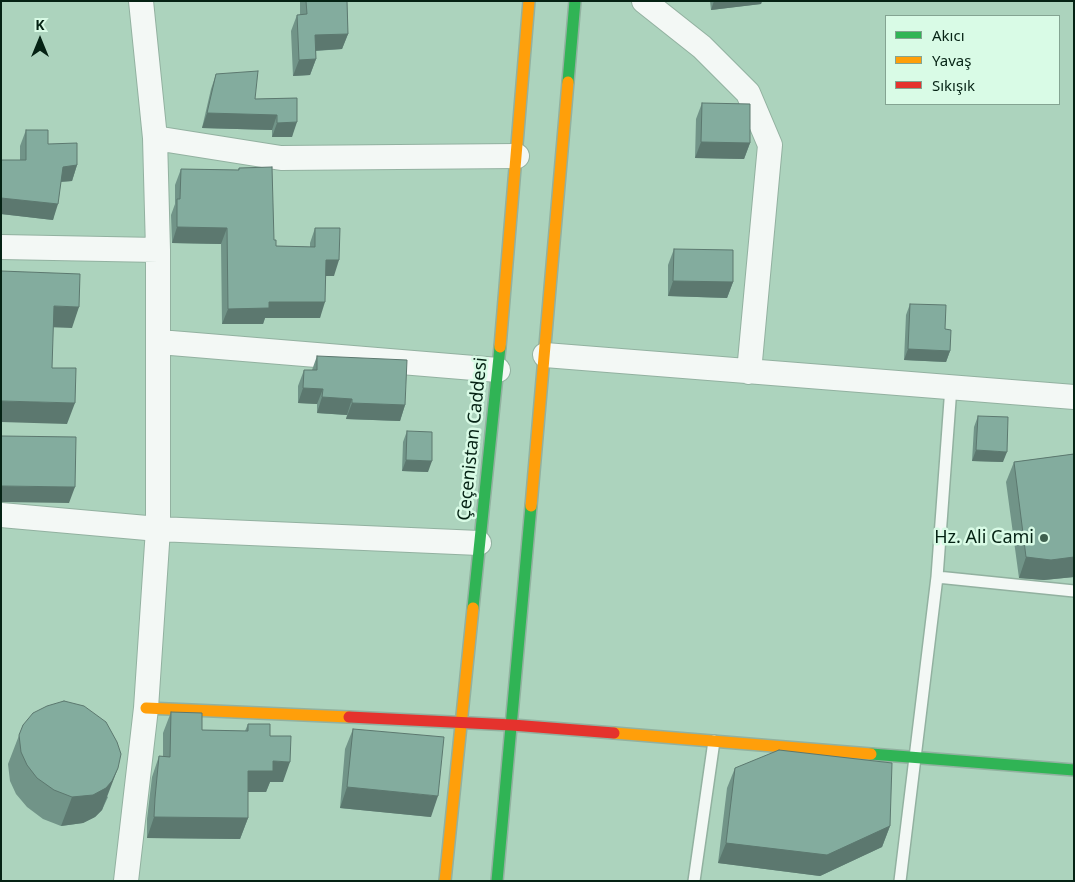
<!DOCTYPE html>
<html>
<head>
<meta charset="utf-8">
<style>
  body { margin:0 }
  #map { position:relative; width:1075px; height:882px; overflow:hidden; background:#acd3bd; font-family:"Noto Sans",sans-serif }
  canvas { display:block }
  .frame { position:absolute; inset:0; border:2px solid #052214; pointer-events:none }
  .legend { position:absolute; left:885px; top:15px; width:175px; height:90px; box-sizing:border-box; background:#d9fbe6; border:1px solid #84a492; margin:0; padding:6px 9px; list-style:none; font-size:15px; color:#052214 }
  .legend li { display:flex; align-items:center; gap:10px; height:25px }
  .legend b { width:25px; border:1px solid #84a492 }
  .north { position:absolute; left:15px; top:15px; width:50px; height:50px; -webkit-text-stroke:4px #d9fbe6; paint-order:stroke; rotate:0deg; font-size:14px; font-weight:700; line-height:20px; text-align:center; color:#052214 }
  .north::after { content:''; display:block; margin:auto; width:18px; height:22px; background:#052214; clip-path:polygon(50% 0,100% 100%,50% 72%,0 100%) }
</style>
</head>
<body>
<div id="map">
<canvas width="1075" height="882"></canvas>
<div class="frame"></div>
<ul class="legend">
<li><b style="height:6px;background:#30b455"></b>Akıcı</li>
<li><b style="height:6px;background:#ff9f0a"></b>Yavaş</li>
<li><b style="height:6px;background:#e5322d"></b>Sıkışık</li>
</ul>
<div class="north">K</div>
</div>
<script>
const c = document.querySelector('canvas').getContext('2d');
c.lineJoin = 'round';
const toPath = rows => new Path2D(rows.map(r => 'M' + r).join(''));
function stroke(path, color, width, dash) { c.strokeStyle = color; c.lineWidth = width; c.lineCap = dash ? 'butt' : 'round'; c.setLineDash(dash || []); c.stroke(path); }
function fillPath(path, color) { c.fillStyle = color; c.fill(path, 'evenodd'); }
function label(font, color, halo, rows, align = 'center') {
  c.font = font + ' "Noto Sans",sans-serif'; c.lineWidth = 5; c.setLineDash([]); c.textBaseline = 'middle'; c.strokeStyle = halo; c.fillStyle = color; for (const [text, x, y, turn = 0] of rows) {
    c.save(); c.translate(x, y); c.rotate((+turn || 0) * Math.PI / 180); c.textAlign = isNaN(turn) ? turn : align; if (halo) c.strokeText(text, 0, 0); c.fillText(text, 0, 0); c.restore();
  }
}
const lane = toPath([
  [937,577,1074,591],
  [694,881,714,741],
  [900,881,937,577,951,387]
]);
const street = toPath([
  [644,1,702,47,748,93,770,145,749,372],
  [155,138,281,158,517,156],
  [1,247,158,250],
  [159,342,498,370],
  [545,355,1074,397],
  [1,515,158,529,479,543],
  [126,881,146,708,158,529,158,250,155,138,141,1]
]);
const fast = toPath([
  [568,82,575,1],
  [473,608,500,347],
  [871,754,1074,770],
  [497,881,531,506]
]);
const slow = toPath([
  [500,347,529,1],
  [531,506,568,82],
  [146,708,349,717],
  [614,733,871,754],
  [445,881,473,608]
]);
const jam = toPath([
  [349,717,512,725,614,733]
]);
stroke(lane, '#92b1a0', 14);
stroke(street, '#92b1a0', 26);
stroke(fast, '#92b1a0', 14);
stroke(slow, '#92b1a0', 14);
stroke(jam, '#92b1a0', 14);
stroke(lane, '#f3f8f5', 11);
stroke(street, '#f3f8f5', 24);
stroke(fast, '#30b455', 11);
stroke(slow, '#ff9f0a', 11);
stroke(jam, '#e5322d', 11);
fillPath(toPath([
  [300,1,347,1,348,34,342,49,316,51,316,59,310,75,293,76,291,31,297,15,300,15],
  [710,1,762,1,761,4,711,10],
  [216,74,255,99,297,98,292,137,272,137,272,130,202,128,211,89],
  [702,103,750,143,744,159,695,158,696,119],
  [26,130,48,144,77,165,72,181,61,182,53,220,1,214,1,160,20,160,20,146],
  [239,168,274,240,276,246,310,247,310,243,315,228,334,276,326,276,320,318,265,318,263,324,222,324,221,244,172,243,171,215,175,204,175,185,181,169,238,170],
  [674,249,733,282,727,298,668,296,668,265],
  [910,304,945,329,950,351,946,362,904,360,906,315],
  [317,356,405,405,400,421,346,419,347,415,317,413,317,404,298,403,298,386,304,370,312,370],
  [978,416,1003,462,972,461,974,427],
  [407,431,428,472,402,471,403,442],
  [1074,454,1074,577,1044,580,1019,578,1006,482,1014,462],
  [171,712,202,730,245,731,248,724,270,736,283,782,270,782,266,792,248,792,248,818,240,839,147,838,147,819,152,777,159,756,163,756,163,733],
  [23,725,108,797,102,810,95,817,83,823,61,826,43,819,27,807,16,794,10,781,8,764],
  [353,729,431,817,340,808,345,749],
  [735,768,890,826,882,847,820,876,718,863,727,788]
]), '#719488');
fillPath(toPath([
  [714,1,762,1,761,4,711,10],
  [348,34,342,49,309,51,315,35],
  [316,59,310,75,293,76,299,60],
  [207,113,277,115,272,130,202,128],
  [297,122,292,137,272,137,277,123],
  [701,142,750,143,744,159,695,158],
  [77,165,72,181,57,182,63,167],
  [1,198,58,204,53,220,1,214],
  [177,227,227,228,221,244,172,243],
  [326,260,339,260,334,276,320,276],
  [673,281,733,282,727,298,668,296],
  [269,302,325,302,320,318,265,318,263,324,222,324,228,309],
  [54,306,79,307,72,328,46,327],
  [908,349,950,351,946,362,904,360],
  [303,388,323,389,317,404,298,403],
  [322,397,352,399,347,415,317,413],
  [1,401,75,403,67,424,1,422],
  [352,403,405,405,400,421,346,419],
  [976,450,1007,452,1003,462,972,461],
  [406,460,432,461,428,472,402,471],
  [1,486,75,487,69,503,1,502],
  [1026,557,1074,557,1074,577,1044,580,1019,578],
  [273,761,290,762,283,782,270,782,266,792,241,792,248,771],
  [118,768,102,810,95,817,83,823,61,826,72,797],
  [347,787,438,796,431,817,340,808],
  [154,817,248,818,240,839,147,838],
  [890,826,882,847,820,876,718,863,726,843]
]), '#5c786f');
const building = toPath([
  [306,1,347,1,348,34,315,35,316,59,299,60,297,15,307,14,306,1],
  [258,71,255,99,297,98,297,122,277,123,277,115,207,113,216,74,258,71],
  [702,103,750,104,750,143,701,142,702,103],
  [26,130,48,130,48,144,77,143,77,165,63,167,58,204,1,198,1,160,26,160,26,130],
  [272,167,274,240,276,240,276,246,315,247,315,228,340,228,339,260,326,260,325,302,269,302,269,308,228,309,227,228,177,227,177,199,180,199,181,169,239,170,239,168,272,167],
  [674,249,733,250,733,282,673,281,674,249],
  [1,271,80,274,79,307,54,306,52,368,76,368,75,403,1,401,1,271],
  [910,304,946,305,945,329,951,330,950,351,908,349,910,304],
  [317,356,407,360,405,405,352,403,352,399,322,397,323,389,303,388,304,370,317,370,317,356],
  [978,416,1008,417,1007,452,976,450,978,416],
  [407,431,432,432,432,461,406,460,407,431],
  [1,436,76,437,75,487,1,486,1,436],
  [1074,454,1074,557,1051,560,1026,557,1014,462,1074,454],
  [64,701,84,706,106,722,117,742,121,754,118,768,112,781,106,788,93,795,72,797,54,790,37,778,27,765,21,752,19,735,23,725,33,713,47,706,64,701],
  [171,712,202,713,202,730,248,731,248,724,270,724,270,736,291,736,290,762,273,761,273,771,248,771,248,818,154,817,155,798,159,756,170,757,171,712],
  [353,729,444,737,438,796,347,787,353,729],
  [779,750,892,763,890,826,827,855,726,843,735,768,779,750]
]);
fillPath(building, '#83ac9e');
stroke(building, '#5c786f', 1);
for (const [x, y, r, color] of [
  [1044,538,5,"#3f604f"]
]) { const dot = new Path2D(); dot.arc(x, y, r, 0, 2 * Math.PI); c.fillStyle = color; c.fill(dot); stroke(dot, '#d9fbe6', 2); }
label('18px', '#052214', '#d9fbe6', [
  ["Çeçenistan Caddesi",473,439,-84]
]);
label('18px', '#052214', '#d9fbe6', [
  ["Hz. Ali Cami",1034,538]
], 'right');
</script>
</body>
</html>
